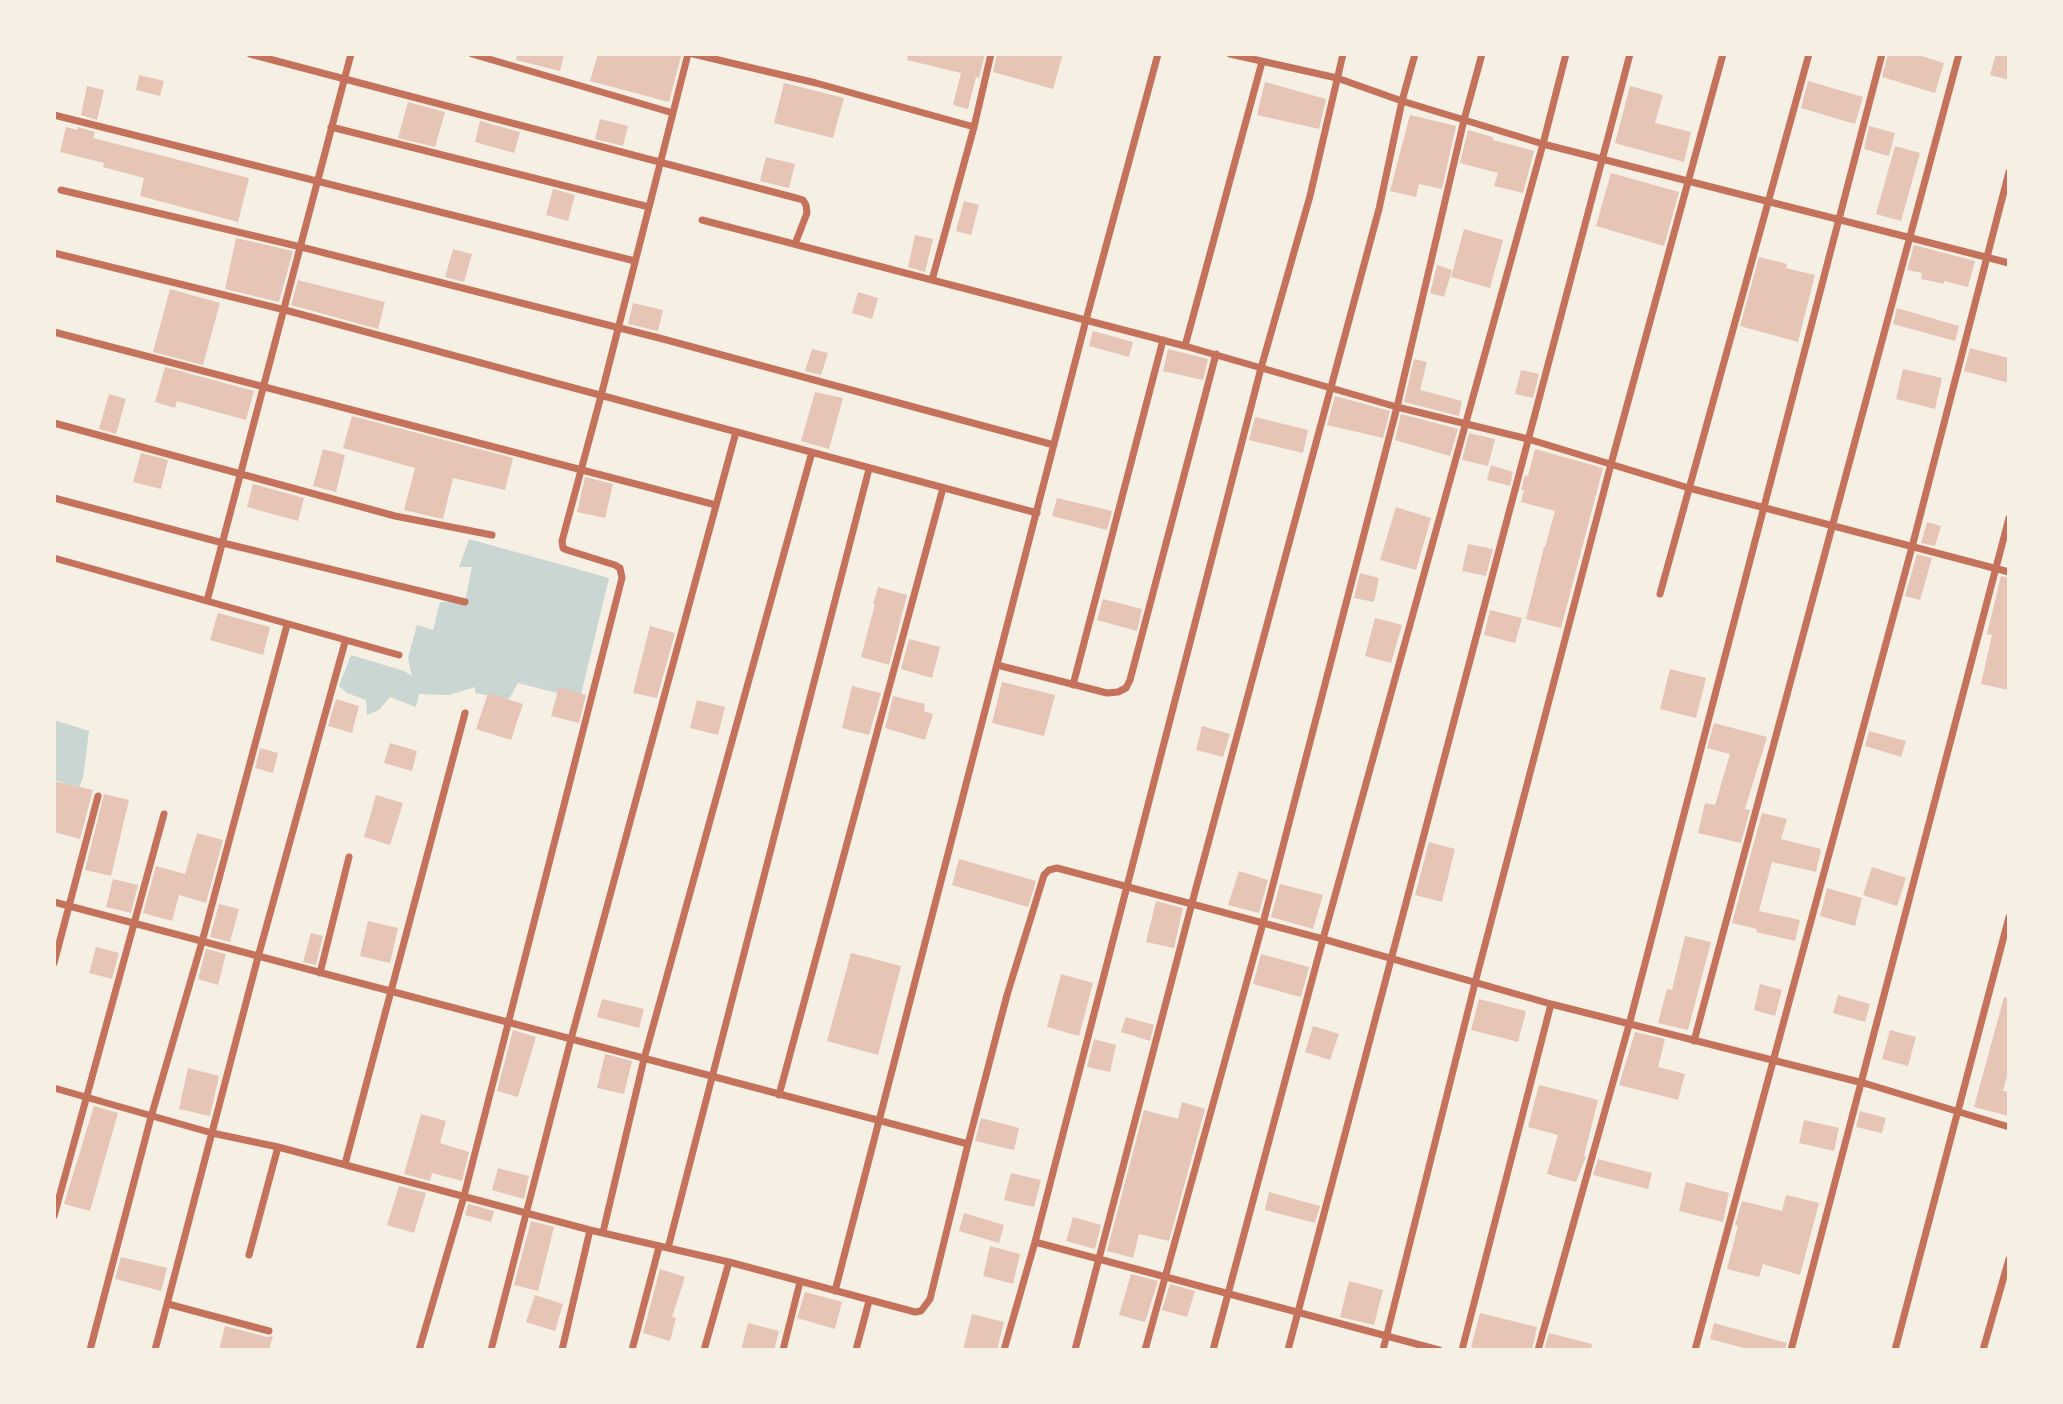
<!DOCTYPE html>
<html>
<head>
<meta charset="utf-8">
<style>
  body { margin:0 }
  #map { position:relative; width:2063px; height:1404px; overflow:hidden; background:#f6efe4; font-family:"Titillium Web",sans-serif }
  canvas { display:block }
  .frame { position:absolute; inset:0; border:56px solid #f6efe4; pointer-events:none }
</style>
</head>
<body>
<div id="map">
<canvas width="2063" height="1404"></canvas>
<div class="frame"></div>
</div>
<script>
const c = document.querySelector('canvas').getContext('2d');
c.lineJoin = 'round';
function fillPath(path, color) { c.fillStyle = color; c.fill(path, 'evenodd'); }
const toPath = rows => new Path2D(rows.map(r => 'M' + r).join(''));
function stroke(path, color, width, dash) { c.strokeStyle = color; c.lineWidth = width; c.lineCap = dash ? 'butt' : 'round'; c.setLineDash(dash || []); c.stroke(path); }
fillPath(toPath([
  [469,539,609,578,580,699,518,683,509,699,475,693,475,687,449,695,419,694,416,707,390,697,379,710,367,715,366,700,347,693,339,686,351,655,404,671,412,676,408,658,417,625,433,630,440,602,465,602,472,567,459,567],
  [54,720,89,731,83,778,79,787,54,780]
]), '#c9d6d2');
fillPath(toPath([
  [517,54,564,54,560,71,516,60],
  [598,54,681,56,669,102,590,81],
  [908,54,985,54,979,78,976,77,968,109,953,105,961,73,907,60],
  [997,54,1063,54,1053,89,993,72],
  [1888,54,1915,54,1944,63,1935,93,1882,77],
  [1996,54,2009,54,2009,80,1990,75],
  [139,75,164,81,160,96,136,90],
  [1808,81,1863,97,1855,124,1801,108],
  [1265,82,1326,99,1319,129,1257,115],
  [784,83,844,98,833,138,774,123],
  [87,86,104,90,97,120,81,115],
  [1630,86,1663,95,1655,123,1691,132,1684,162,1615,143],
  [408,102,445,112,435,147,398,138],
  [1410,115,1456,126,1442,189,1419,184,1416,197,1390,191],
  [600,119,628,126,623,146,595,139],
  [480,121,520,132,514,153,475,142],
  [1869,126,1895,133,1889,156,1864,149],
  [66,127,77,130,78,127,95,132,93,138,249,178,238,222,140,196,144,178,103,167,104,163,60,152],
  [1468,130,1493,137,1493,140,1534,151,1523,193,1494,186,1498,173,1460,163],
  [1895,146,1920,153,1901,221,1876,214],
  [766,157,795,164,789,188,760,181],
  [1611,173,1679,192,1664,246,1596,226],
  [553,189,575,195,568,221,546,215],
  [964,201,979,205,971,235,956,231],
  [1464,229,1503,240,1490,288,1451,277],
  [915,235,933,239,925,272,908,267],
  [236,238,293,251,279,302,225,289],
  [1914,245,1975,261,1968,287,1944,281,1944,284,1921,279,1922,273,1907,270],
  [453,249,472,254,464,282,445,277],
  [1759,257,1787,264,1786,268,1815,275,1798,342,1740,326],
  [1437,265,1452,270,1444,297,1430,293],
  [298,280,385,302,378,329,291,305],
  [170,289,220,303,203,365,153,352],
  [858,292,878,298,872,319,852,313],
  [633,303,663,310,658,331,628,324],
  [1897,308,1959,326,1955,341,1893,324],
  [1093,331,1133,342,1129,357,1089,346],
  [1970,348,2009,358,2009,383,1964,371],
  [812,349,828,353,821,375,805,371],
  [1168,349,1208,359,1203,380,1163,371],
  [1414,359,1427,362,1420,390,1462,401,1459,416,1404,402],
  [165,367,254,391,246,420,177,401,175,408,155,402],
  [1903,369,1942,378,1935,409,1896,399],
  [1521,370,1539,374,1533,398,1515,394],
  [815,392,843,398,829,449,801,441],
  [109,394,126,399,116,434,99,429],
  [1335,396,1390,411,1383,438,1327,425],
  [1401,414,1458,429,1450,456,1395,440],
  [352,416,513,458,505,490,453,478,443,519,404,510,415,468,343,448],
  [1255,417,1308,430,1303,453,1249,440],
  [1469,433,1495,439,1488,466,1462,460],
  [323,449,345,455,336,492,313,486],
  [1535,449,1603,468,1561,628,1526,619,1544,547,1545,547,1555,511,1521,502,1524,490,1521,490,1525,475,1528,476],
  [141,453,168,460,161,489,133,482],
  [1491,465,1513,472,1510,486,1487,480],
  [585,477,613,484,605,518,577,512],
  [253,484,304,498,298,521,247,507],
  [1057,498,1112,511,1107,530,1052,516],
  [1396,507,1431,518,1416,570,1380,560],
  [1927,522,1941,526,1935,546,1921,543],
  [1468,544,1493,549,1486,576,1462,571],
  [1917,554,1932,558,1920,600,1905,596],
  [1360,573,1379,578,1374,602,1354,598],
  [2001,576,2009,578,2009,690,1981,684,1992,635,1987,634],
  [878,587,907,595,889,665,861,657,875,604,873,604],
  [1103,599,1142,609,1137,631,1097,620],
  [1490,610,1522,618,1515,643,1484,635],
  [218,613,270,627,263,655,210,640],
  [1375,618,1402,625,1391,663,1365,656],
  [650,626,675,633,657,698,633,693],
  [909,639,940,647,932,678,901,669],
  [1670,669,1706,678,1696,718,1660,709],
  [1002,682,1055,695,1044,736,992,723],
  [852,686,881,693,869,735,842,728],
  [559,687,586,695,579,723,551,716],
  [488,693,523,704,511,740,476,729],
  [893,696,925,704,924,711,933,714,925,740,885,728],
  [336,699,359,706,352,733,328,726],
  [697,700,725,707,718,735,690,728],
  [1714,723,1767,737,1745,809,1750,810,1741,843,1698,833,1705,803,1715,805,1730,754,1707,748],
  [1202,726,1230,734,1223,757,1196,750],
  [1869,731,1906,741,1901,757,1865,746],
  [390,743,417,751,412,771,384,763],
  [260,748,278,753,273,773,255,768],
  [54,781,93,790,80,839,54,832],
  [104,794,129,800,111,876,85,870],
  [376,795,403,803,390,845,364,837],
  [1762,813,1787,819,1781,839,1821,849,1816,872,1772,862,1759,911,1800,920,1795,941,1756,932,1757,929,1732,923],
  [197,833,223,840,206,903,179,895,172,921,143,913,156,866,185,874],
  [1429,842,1455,849,1442,902,1415,895],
  [959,859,1036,881,1028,907,952,885],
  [1872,867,1906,878,1897,906,1863,895],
  [1239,871,1268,880,1259,913,1228,905],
  [113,879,138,885,131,913,106,907],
  [1280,884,1323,895,1313,929,1271,917],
  [1827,888,1862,898,1855,926,1820,916],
  [1156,901,1183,908,1174,948,1146,942],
  [219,904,239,909,230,942,210,937],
  [368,921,398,928,390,963,360,956],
  [311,933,323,936,316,965,303,962],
  [1685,936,1711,942,1688,1030,1658,1023,1667,989,1672,990],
  [96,947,119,953,112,979,89,973],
  [206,949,226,954,218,985,198,979],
  [851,953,901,966,878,1055,827,1041],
  [1261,954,1309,967,1301,997,1253,984],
  [1061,974,1093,983,1079,1036,1047,1027],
  [1760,984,1782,990,1775,1016,1754,1010],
  [1838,995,1870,1004,1865,1022,1833,1013],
  [2004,997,2009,998,2009,1068,2003,1091,2009,1092,2009,1116,1974,1107],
  [602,999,644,1009,639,1028,597,1017],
  [1479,999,1526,1011,1518,1042,1471,1030],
  [1126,1017,1154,1025,1150,1041,1121,1032],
  [1313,1026,1339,1034,1330,1060,1305,1052],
  [513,1030,536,1037,518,1097,497,1091],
  [1890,1030,1916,1037,1908,1066,1882,1059],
  [1635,1032,1665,1039,1658,1067,1685,1074,1678,1100,1619,1085],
  [1094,1039,1116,1045,1110,1072,1087,1067],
  [605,1054,632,1061,624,1094,597,1088],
  [188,1068,219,1076,210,1116,179,1109],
  [1539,1085,1598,1100,1584,1156,1586,1156,1576,1182,1547,1174,1558,1135,1528,1127],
  [1182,1102,1205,1109,1169,1241,1139,1234,1133,1258,1107,1251,1144,1110,1178,1119],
  [94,1106,118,1113,90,1211,64,1204],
  [1860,1111,1886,1118,1882,1133,1856,1127],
  [421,1114,446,1121,440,1143,469,1152,462,1181,432,1173,430,1181,404,1174],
  [981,1118,1019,1128,1014,1150,975,1141],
  [1804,1120,1839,1128,1834,1151,1799,1143],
  [1598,1159,1652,1173,1648,1189,1593,1175],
  [498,1168,529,1176,524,1199,492,1190],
  [1011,1173,1041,1180,1034,1207,1004,1200],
  [1686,1182,1729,1193,1723,1222,1679,1211],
  [399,1186,426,1193,414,1233,387,1225],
  [1269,1192,1320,1206,1315,1223,1265,1210],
  [1786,1195,1819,1203,1800,1275,1763,1264,1759,1277,1727,1269,1738,1226,1735,1225,1742,1201,1782,1211],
  [468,1204,494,1211,491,1222,465,1215],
  [964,1213,1004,1225,999,1243,959,1231],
  [1073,1217,1101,1225,1095,1249,1066,1241],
  [531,1221,554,1227,538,1291,514,1285],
  [990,1246,1020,1254,1013,1284,983,1276],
  [121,1257,167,1268,161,1291,115,1279],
  [660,1269,685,1277,672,1317,676,1318,670,1341,643,1333],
  [1131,1274,1158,1281,1145,1322,1119,1315],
  [1349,1281,1383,1290,1374,1325,1340,1317],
  [1170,1284,1195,1291,1187,1317,1162,1310],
  [805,1292,842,1302,835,1329,797,1318],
  [535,1295,563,1304,555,1331,526,1322],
  [1480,1313,1537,1327,1532,1350,1482,1350,1471,1347],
  [972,1314,1004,1322,997,1350,963,1350],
  [748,1323,779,1331,774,1350,741,1350],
  [1714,1323,1787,1343,1785,1350,1751,1350,1710,1339],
  [225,1326,267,1337,273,1336,269,1350,219,1350],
  [1549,1333,1592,1344,1591,1350,1544,1350]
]), '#e6c5b7');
stroke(toPath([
  [250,54,796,198,803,200,806,205,807,213,795,244],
  [472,54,673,113],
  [693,54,816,83,974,127],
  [1230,54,1337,78,1402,101,1543,144,2009,263],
  [54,115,635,261],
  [331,127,649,207],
  [61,190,301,247,663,339,1054,445],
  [702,220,1185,346,1397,407,1528,439,1689,488,2009,572],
  [54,253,285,310,1037,513],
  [932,280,974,127,991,54],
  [54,332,716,505],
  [1185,346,1262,62],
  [54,423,395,516,492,535],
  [54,498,223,543,465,602],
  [54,558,399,655],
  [1660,594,1809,54],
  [207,601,351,54],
  [997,665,1107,693,1118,692,1126,688,1130,680,1216,354],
  [1073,685,1163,340],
  [54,902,968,1144],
  [54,963,98,796],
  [320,973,349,857],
  [1694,1041,1959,54],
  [54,1088,212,1133,278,1147,590,1230,729,1262,915,1312,921,1311,930,1299,968,1144,1007,995,1044,875,1049,870,1057,868,1323,939,1551,1004,1867,1084,2009,1127],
  [779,1095,943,488],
  [345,1164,465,713],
  [54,1216,164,814],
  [603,1232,644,1059,812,452],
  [1035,1242,1439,1350],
  [668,1248,869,469],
  [249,1255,278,1147],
  [835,1291,1086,320,1158,54],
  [168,1304,269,1331],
  [90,1350,151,1117,202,942,287,625],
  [155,1350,258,957,345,642],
  [419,1350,464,1196,622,578,620,568,615,565,567,550,563,548,562,541,601,396,688,54],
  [491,1350,571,1039,736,432],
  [562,1350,590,1230],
  [632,1350,659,1247],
  [704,1350,729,1262],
  [783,1350,800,1282],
  [856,1350,869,1301],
  [1004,1350,1035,1242,1261,368,1310,196,1343,54],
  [1075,1350,1192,903,1379,209,1402,101,1415,54],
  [1145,1350,1263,923,1397,407,1464,120,1482,54],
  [1213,1350,1323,939,1543,144,1566,54],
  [1288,1350,1630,54],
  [1383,1350,1475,983,1611,464,1723,54],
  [1462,1350,1551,1004],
  [1538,1350,1629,1025,1882,54],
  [1695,1350,1912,547,2009,172],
  [1791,1350,2009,518],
  [1895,1350,2009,917],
  [1983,1350,2009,1259]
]), '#c5725c', 7);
</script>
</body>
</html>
